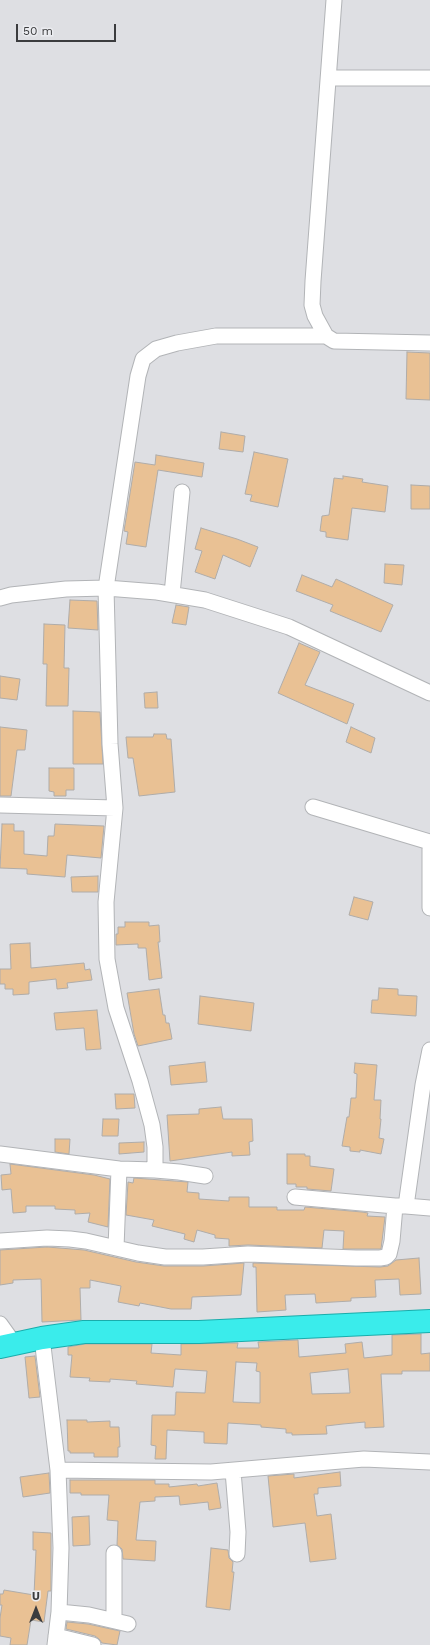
<!DOCTYPE html>
<html>
<head>
<meta charset="utf-8">
<style>
  body { margin:0 }
  #map { position:relative; width:430px; height:1645px; overflow:hidden; background:#dedfe3; font-family:"Work Sans",sans-serif }
  canvas { display:block }
  .north { position:absolute; left:16px; top:1589px; width:40px; height:40px; -webkit-text-stroke:3px #ebecf0; paint-order:stroke; rotate:0deg; font-size:11px; font-weight:700; line-height:16px; text-align:center; color:#3b3c3e }
  .north::after { content:''; display:block; margin:auto; width:14px; height:18px; background:#3b3c3e; clip-path:polygon(50% 0,100% 100%,50% 72%,0 100%) }
  .scale { position:absolute; left:16px; top:24px; width:100px; height:18px; box-sizing:border-box; border:2px solid #3b3c3e; border-top:0; padding-left:5px; font-size:12px; line-height:14px; white-space:nowrap; color:#3b3c3e; -webkit-text-stroke:3px #ebecf0; paint-order:stroke }
</style>
</head>
<body>
<div id="map">
<canvas width="430" height="1645"></canvas>
<div class="north">U</div>
<div class="scale">50 m</div>
</div>
<script>
const c = document.querySelector('canvas').getContext('2d');
c.lineJoin = 'round';
function fillPath(path, color) { c.fillStyle = color; c.fill(path, 'evenodd'); }
const toPath = rows => new Path2D(rows.map(r => 'M' + r).join(''));
function stroke(path, color, width, dash) { c.strokeStyle = color; c.lineWidth = width; c.lineCap = dash ? 'butt' : 'round'; c.setLineDash(dash || []); c.stroke(path); }
const building = toPath([
  [407,352,430,353,430,400,406,399,407,352],
  [221,432,245,436,243,452,219,449,221,432],
  [254,452,288,459,278,507,250,501,252,495,245,494,254,452],
  [156,455,204,463,202,477,158,470,146,547,126,544,128,532,124,531,135,462,155,465,156,455],
  [343,476,363,479,362,482,388,486,385,512,352,508,348,540,326,537,326,532,320,531,322,516,329,515,334,478,343,479,343,476],
  [411,485,430,486,430,509,411,509,411,485],
  [201,528,237,539,258,547,250,567,223,555,215,579,195,572,202,551,195,549,201,528],
  [385,564,404,565,402,585,384,583,385,564],
  [302,575,332,587,336,579,393,605,381,632,330,611,333,605,296,591,302,575],
  [70,600,97,601,98,630,68,628,70,600],
  [176,605,189,607,186,625,172,623,176,605],
  [44,624,65,625,64,668,69,668,68,706,46,706,47,664,43,664,44,624],
  [299,643,320,652,305,685,354,704,347,724,278,693,299,643],
  [0,676,20,679,17,700,0,698,0,676],
  [157,692,158,708,145,708,144,693,157,692],
  [73,711,100,712,103,764,73,764,73,711],
  [0,727,27,730,25,750,17,750,11,796,0,796,0,727],
  [351,727,375,738,371,753,346,742,351,727],
  [154,734,166,734,167,739,171,739,175,792,139,796,133,758,128,758,126,737,153,737,154,734],
  [49,768,74,768,74,790,66,790,66,796,54,796,54,792,49,791,49,768],
  [2,824,14,824,14,831,24,831,24,854,47,856,48,836,54,836,55,824,104,826,101,858,67,855,65,877,27,874,27,869,0,868,2,824],
  [98,876,98,892,72,892,71,877,98,876],
  [354,897,373,902,368,920,349,915,354,897],
  [125,922,149,922,149,926,159,925,160,942,158,942,162,978,149,980,146,948,138,948,138,944,116,945,116,934,118,934,118,927,125,927,125,922],
  [30,943,31,968,84,963,85,970,90,969,92,980,67,983,68,988,57,989,56,979,29,982,29,994,13,995,13,989,5,989,5,984,0,984,0,969,11,969,10,944,30,943],
  [379,988,398,989,398,995,417,996,416,1016,371,1013,372,1000,378,1000,379,988],
  [159,989,163,1015,165,1015,166,1023,169,1023,172,1039,138,1046,134,1034,127,993,159,989],
  [200,996,254,1003,251,1031,198,1024,200,996],
  [97,1010,101,1049,86,1050,84,1028,56,1030,54,1013,97,1010],
  [205,1062,207,1082,171,1085,169,1066,205,1062],
  [355,1063,377,1065,374,1100,381,1100,380,1119,381,1119,379,1138,384,1139,381,1154,360,1150,360,1152,350,1151,350,1147,342,1146,347,1117,349,1117,351,1098,356,1098,357,1074,354,1073,355,1063],
  [115,1094,134,1094,135,1108,116,1109,115,1094],
  [221,1107,223,1119,252,1119,253,1141,249,1142,250,1155,232,1156,232,1152,170,1161,167,1115,199,1114,199,1109,221,1107],
  [103,1119,119,1119,118,1136,102,1136,103,1119],
  [55,1139,70,1139,69,1154,55,1152,55,1139],
  [144,1142,144,1152,119,1154,119,1143,144,1142],
  [287,1154,305,1154,305,1156,310,1156,310,1166,334,1169,331,1191,307,1189,307,1187,296,1187,296,1184,287,1184,287,1154],
  [10,1164,94,1175,110,1179,108,1227,88,1222,90,1213,75,1214,75,1210,55,1209,55,1206,26,1206,26,1212,13,1213,11,1189,2,1190,1,1175,11,1174,10,1164],
  [134,1178,188,1182,187,1192,199,1193,199,1199,229,1201,229,1197,249,1197,249,1207,277,1207,277,1210,304,1210,305,1207,362,1212,368,1213,367,1216,385,1217,381,1249,343,1249,344,1231,324,1230,322,1248,248,1245,229,1246,229,1239,215,1238,215,1235,197,1230,194,1242,184,1239,185,1234,152,1226,154,1220,126,1215,128,1182,133,1183,134,1178],
  [47,1247,84,1250,136,1262,164,1266,203,1266,244,1263,241,1295,192,1297,191,1309,171,1309,140,1303,139,1306,118,1302,121,1286,90,1280,90,1288,80,1288,81,1320,42,1322,41,1279,13,1280,13,1283,0,1285,0,1250,47,1247],
  [419,1258,421,1294,400,1295,399,1279,375,1280,376,1297,351,1298,351,1301,316,1303,315,1294,285,1295,286,1310,257,1312,256,1267,253,1267,253,1263,380,1267,388,1266,396,1260,419,1258],
  [421,1334,421,1354,430,1353,430,1371,402,1371,402,1374,381,1374,384,1427,365,1428,365,1422,343,1424,326,1426,327,1434,292,1435,292,1433,286,1433,286,1429,261,1427,261,1425,228,1423,227,1444,204,1443,204,1432,167,1430,166,1459,155,1459,156,1446,151,1445,152,1415,175,1415,176,1392,205,1393,207,1371,175,1369,173,1387,136,1384,137,1381,110,1379,110,1382,89,1381,90,1378,70,1377,72,1355,68,1355,68,1347,85,1344,152,1344,151,1353,181,1355,181,1344,238,1343,237,1348,259,1348,258,1342,298,1340,299,1357,346,1353,345,1344,362,1342,364,1358,392,1355,392,1335,421,1334],
  [236,1362,257,1363,256,1371,260,1372,260,1403,233,1402,236,1362],
  [348,1369,350,1393,312,1394,310,1373,348,1369],
  [35,1356,40,1397,29,1398,25,1357,35,1356],
  [67,1420,87,1420,87,1422,110,1421,110,1427,119,1427,120,1447,118,1447,118,1457,94,1457,94,1453,70,1453,70,1451,68,1451,67,1420],
  [340,1472,341,1486,318,1488,318,1494,314,1494,317,1516,331,1514,336,1559,310,1562,305,1523,273,1527,268,1476,294,1474,294,1478,340,1472],
  [49,1473,50,1493,23,1497,20,1477,49,1473],
  [70,1480,155,1480,155,1484,169,1484,169,1487,197,1484,198,1486,217,1483,221,1508,209,1510,208,1502,180,1505,179,1496,155,1497,155,1501,140,1502,136,1540,156,1541,155,1561,123,1559,122,1549,117,1545,118,1521,107,1520,109,1495,81,1495,81,1493,70,1493,70,1480],
  [89,1516,90,1545,73,1546,72,1517,89,1516],
  [33,1532,51,1533,51,1591,48,1591,44,1622,31,1620,27,1645,10,1645,11,1638,0,1636,0,1618,2,1605,0,1605,0,1594,3,1594,4,1590,34,1595,36,1550,33,1550,33,1532],
  [211,1548,228,1550,229,1558,233,1562,232,1572,234,1572,230,1610,206,1607,211,1548],
  [67,1622,88,1624,120,1631,117,1645,102,1643,99,1639,95,1636,66,1629,67,1622]
]);
fillPath(building, '#e9c194');
stroke(building, '#afaca9', 1);
const minor = toPath([
  [334,0,313,281,312,305,315,316,326,336,334,341,430,343],
  [329,78,430,78],
  [172,594,182,492],
  [0,598,11,595,66,589,106,588,157,592,205,600,289,627,430,693],
  [0,805,115,808],
  [313,807,430,842],
  [430,849,430,908],
  [0,1154,119,1169],
  [155,1170,179,1172,205,1176],
  [295,1197,395,1206],
  [406,1206,430,1208],
  [0,1241,47,1238,70,1239,86,1241,138,1253,165,1257,203,1257,248,1254,356,1258,380,1258,386,1257,389,1254,392,1241,395,1206,406,1206,423,1085,430,1050],
  [116,1248,119,1169,155,1170,155,1147,152,1125,140,1081,116,1008,107,959,106,902,115,808,110,744,106,588,138,376,143,359,156,349,177,343,216,336,326,336],
  [0,1324,15,1345],
  [42,1338,58,1470,61,1548,59,1612,55,1645],
  [58,1470,211,1472,364,1459,430,1462],
  [233,1471,238,1532,237,1554],
  [114,1553,114,1620],
  [59,1612,89,1615,128,1624],
  [56,1636,93,1645]
]);
const trunk = toPath([
  [0,1347,42,1338,84,1332,199,1332,430,1321]
]);
stroke(minor, '#b2b4b7', 17);
stroke(trunk, '#1aacab', 24);
stroke(minor, '#fff', 15);
stroke(trunk, '#3aeceb', 22);
</script>
</body>
</html>
